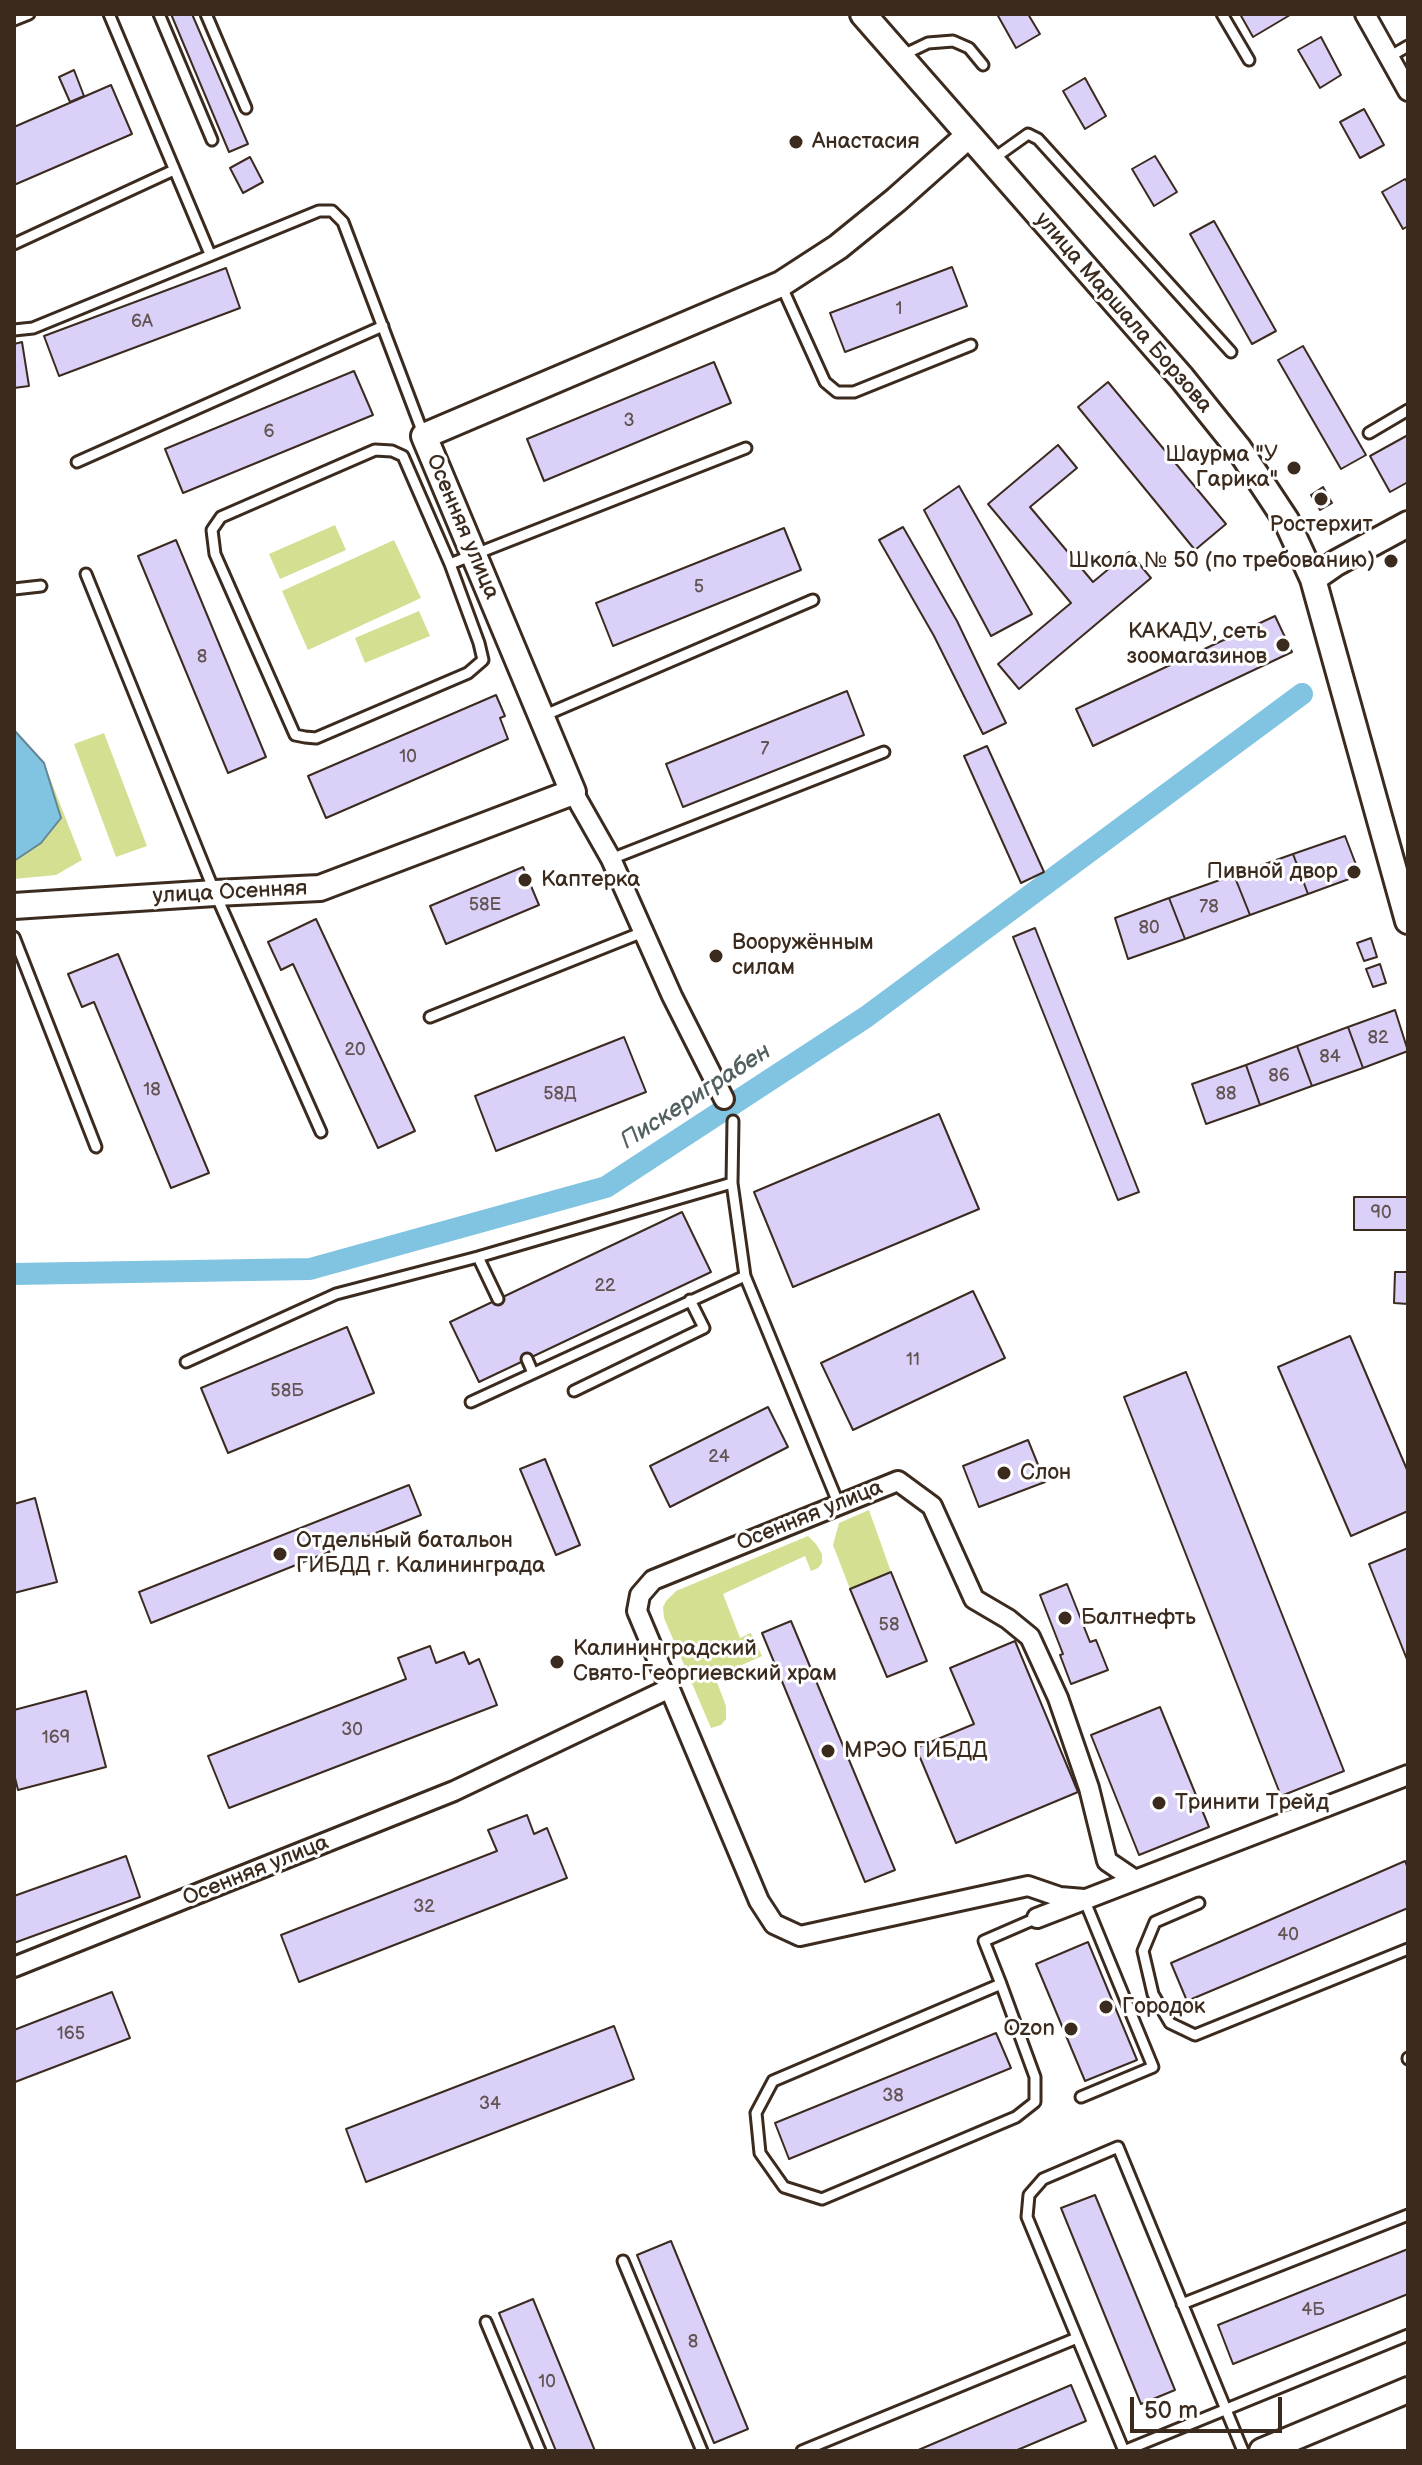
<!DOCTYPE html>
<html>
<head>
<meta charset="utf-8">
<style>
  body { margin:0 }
  #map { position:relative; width:1422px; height:2465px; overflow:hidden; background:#fff; font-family:"Balsamiq Sans",sans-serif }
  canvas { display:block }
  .frame { position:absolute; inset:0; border:16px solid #3b2a1e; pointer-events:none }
  .scale { position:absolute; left:1130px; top:2397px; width:152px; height:36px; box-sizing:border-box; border:4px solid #3b2a1e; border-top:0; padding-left:10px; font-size:24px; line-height:28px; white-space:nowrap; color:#3b2a1e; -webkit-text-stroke:6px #fff; paint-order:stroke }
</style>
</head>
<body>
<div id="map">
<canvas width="1422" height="2465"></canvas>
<div class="frame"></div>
<div class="scale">50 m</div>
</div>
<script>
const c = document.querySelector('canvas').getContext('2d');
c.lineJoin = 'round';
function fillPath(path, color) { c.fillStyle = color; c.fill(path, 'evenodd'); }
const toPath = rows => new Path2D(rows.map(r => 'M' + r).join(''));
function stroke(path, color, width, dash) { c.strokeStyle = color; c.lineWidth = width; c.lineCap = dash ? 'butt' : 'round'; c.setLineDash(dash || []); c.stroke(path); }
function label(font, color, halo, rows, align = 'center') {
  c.font = font + ' "Balsamiq Sans",sans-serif'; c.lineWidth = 6; c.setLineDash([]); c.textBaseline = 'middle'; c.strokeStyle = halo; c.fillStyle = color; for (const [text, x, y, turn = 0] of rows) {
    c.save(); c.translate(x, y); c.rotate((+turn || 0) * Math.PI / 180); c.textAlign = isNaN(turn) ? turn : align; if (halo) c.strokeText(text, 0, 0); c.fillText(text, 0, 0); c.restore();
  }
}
fillPath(toPath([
  [335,525,346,550,280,579,269,554],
  [394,540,421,598,308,650,282,591],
  [419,611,430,636,365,663,355,638],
  [104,733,147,846,116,857,74,744],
  [44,763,82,860,56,875,14,879,14,770],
  [869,1510,891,1572,850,1589,833,1545,839,1523],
  [808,1536,816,1544,822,1554,822,1563,818,1568,811,1571,805,1556,723,1594,740,1638,751,1633,762,1656,715,1677,726,1706,726,1719,721,1725,711,1728,664,1618,663,1607,666,1601,676,1591]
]), '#d4df92');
const water = toPath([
  [14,730,44,763,61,818,41,843,14,861,14,730]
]);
fillPath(water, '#80c4e1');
stroke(water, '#648693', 2);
stroke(toPath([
  [14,1274,310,1269,606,1187,866,1017,1302,694]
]), '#80c4e1', 22);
const building = toPath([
  [171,14,192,14,248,144,229,152,171,14],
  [997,14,1028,14,1040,34,1016,48,997,14],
  [1240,14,1290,14,1290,15,1253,37,1240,14],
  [1321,37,1341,75,1320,88,1298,50,1321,37],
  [74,70,84,96,70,102,59,77,74,70],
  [1085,78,1106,116,1085,129,1063,91,1085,78],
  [111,85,132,134,14,185,14,127,111,85],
  [1364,109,1384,145,1360,158,1340,122,1364,109],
  [1155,156,1177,192,1154,206,1132,169,1155,156],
  [250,157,263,182,243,193,230,168,250,157],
  [1405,179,1408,183,1408,226,1403,229,1382,192,1405,179],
  [1214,221,1276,331,1252,344,1190,234,1214,221],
  [952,267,967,306,845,352,830,313,952,267],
  [226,268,240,308,59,376,44,336,226,268],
  [22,342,29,386,14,388,14,344,22,342],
  [1303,346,1366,455,1341,469,1278,360,1303,346],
  [714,362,731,403,544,481,527,439,714,362],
  [354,371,373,415,183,493,165,449,354,371],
  [1108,382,1226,524,1195,550,1078,407,1108,382],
  [1408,435,1408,482,1390,492,1370,456,1408,435],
  [1058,445,1077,468,1030,507,1093,582,1129,552,1151,578,1019,689,998,664,1071,603,988,504,1058,445],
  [959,486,1032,614,991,636,924,510,959,486],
  [1323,487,1332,503,1320,510,1311,495,1323,487],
  [903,527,957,621,1006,723,983,734,934,636,879,540,903,527],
  [784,528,801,570,613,646,596,603,784,528],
  [176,540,266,757,228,773,138,556,176,540],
  [1275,616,1292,652,1093,746,1076,709,1275,616],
  [847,691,864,735,683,807,666,764,847,691],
  [496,695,505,716,500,718,508,739,326,818,308,776,496,695],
  [987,746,1044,872,1021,883,964,756,987,746],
  [1345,836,1360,875,1308,894,1293,854,1345,836],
  [1293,854,1308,894,1250,915,1234,875,1293,854],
  [523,867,539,905,446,944,430,906,523,867],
  [1234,875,1250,915,1185,939,1169,898,1234,875],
  [1169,898,1185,939,1128,959,1115,918,1169,898],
  [316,919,415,1131,378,1148,293,964,281,970,268,942,316,919],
  [1035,928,1139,1192,1118,1200,1013,937,1035,928],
  [1371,938,1377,957,1364,961,1357,943,1371,938],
  [118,954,209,1173,171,1188,94,1002,82,1007,68,974,118,954],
  [1380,964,1386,983,1373,987,1366,969,1380,964],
  [1395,1010,1408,1051,1363,1068,1348,1027,1395,1010],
  [1348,1027,1363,1068,1312,1086,1297,1046,1348,1027],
  [624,1037,646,1092,496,1151,475,1096,624,1037],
  [1297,1046,1312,1086,1260,1105,1246,1065,1297,1046],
  [1246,1065,1260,1105,1206,1124,1192,1084,1246,1065],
  [939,1114,979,1209,793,1287,754,1192,939,1114],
  [1354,1197,1408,1197,1408,1230,1354,1230,1354,1197],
  [682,1212,711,1272,479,1382,450,1322,682,1212],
  [1395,1272,1408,1272,1408,1304,1394,1303,1395,1272],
  [973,1291,1005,1358,853,1430,821,1363,973,1291],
  [347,1327,374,1393,228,1453,201,1388,347,1327],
  [1350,1336,1408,1472,1408,1511,1351,1536,1278,1367,1350,1336],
  [1186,1372,1344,1771,1281,1796,1124,1397,1186,1372],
  [768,1407,788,1447,670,1507,650,1466,768,1407],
  [1028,1440,1045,1482,979,1507,963,1466,1028,1440],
  [545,1459,580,1545,556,1555,520,1469,545,1459],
  [409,1485,421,1515,151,1623,139,1592,409,1485],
  [35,1498,57,1582,14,1593,14,1504,35,1498],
  [1408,1548,1408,1662,1369,1564,1408,1548],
  [891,1572,927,1661,887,1677,850,1589,891,1572],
  [1067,1584,1090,1642,1096,1640,1108,1670,1071,1684,1060,1655,1063,1654,1040,1595,1067,1584],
  [791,1621,895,1870,865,1882,762,1633,791,1621],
  [1015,1641,1078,1792,956,1843,916,1748,974,1724,950,1668,1015,1641],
  [430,1646,436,1663,464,1652,469,1664,479,1659,497,1705,229,1808,208,1756,406,1679,398,1658,430,1646],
  [86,1691,106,1767,18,1790,14,1774,14,1710,86,1691],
  [1160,1707,1209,1827,1139,1855,1091,1735,1160,1707],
  [527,1815,534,1834,547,1828,567,1878,299,1982,281,1935,497,1851,488,1830,527,1815],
  [126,1856,140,1897,14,1943,14,1896,126,1856],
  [1405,1861,1408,1868,1408,1908,1187,2001,1171,1963,1405,1861],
  [1088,1942,1137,2060,1085,2081,1036,1964,1088,1942],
  [112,1992,130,2038,15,2082,14,2030,112,1992],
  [614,2026,634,2079,366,2182,346,2129,614,2026],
  [996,2033,1011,2068,789,2159,775,2123,996,2033],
  [1095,2195,1175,2390,1141,2404,1061,2208,1095,2195],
  [671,2241,748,2429,714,2443,637,2255,671,2241],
  [1408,2249,1408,2294,1233,2364,1218,2325,1408,2249],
  [533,2299,595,2451,556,2451,499,2313,533,2299],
  [1071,2385,1086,2421,1015,2451,916,2451,1071,2385]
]);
fillPath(building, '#dad0f8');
stroke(building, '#3b2a1e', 2);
const lane = toPath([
  [109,14,210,254],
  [159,14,212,140],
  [206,14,246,108],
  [1222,14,1249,60],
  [14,20,29,14],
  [903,55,928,43,953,41,969,48,983,65],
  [1389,57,1408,46],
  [993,159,1028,134,1038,139,1231,352],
  [14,244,174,170],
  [782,287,825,382,837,392,854,392,971,345],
  [14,330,33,328,319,211,332,211,343,222,424,436],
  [1369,433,1408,410],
  [77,462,383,326],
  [450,564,479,643,483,660,468,673,316,738,305,737,295,735,215,554,212,530,221,517,375,450,392,451,403,456,450,564,746,448],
  [86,574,215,893,321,1132],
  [14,589,41,586],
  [543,716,813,600],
  [611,859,884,752],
  [14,937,96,1147],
  [430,1017,643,932],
  [732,1183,733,1121],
  [478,1257,498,1299],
  [527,1359,533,1373],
  [186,1362,336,1294,478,1257,732,1183,745,1276,839,1505],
  [574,1391,704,1328,690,1300],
  [471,1402,745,1276],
  [1199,1903,1155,1922,1143,1951,1153,1994,1170,2023,1195,2035,1408,1949],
  [1001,1984,773,2081,756,2113,760,2153,784,2187,822,2199,1016,2117,1035,2102,1035,2077,1001,1984,984,1941,1037,1918],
  [1408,2058,1408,2059],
  [1081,2097,1153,2067,1084,1899],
  [623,2261,702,2451],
  [1182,2304,1408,2215],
  [486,2322,540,2451],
  [802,2451,1077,2338],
  [1124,2451,1027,2217,1029,2195,1043,2179,1118,2147,1243,2451],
  [1124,2451,1408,2335]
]);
const street = toPath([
  [1365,14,1408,91],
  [573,792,611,859,672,996,724,1099],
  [1084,1899,1060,1897,1028,1886,800,1936,774,1924,759,1901,637,1611,640,1595,653,1580,898,1481,932,1506,974,1599,1008,1619,1030,1637,1058,1698,1089,1788,1107,1861,1135,1880],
  [1037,1918,1408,1775],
  [14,1967,454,1791,670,1688]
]);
const secondary = toPath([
  [863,14,1182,378,1239,449,1286,520,1313,579,1408,921],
  [1313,579,1336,563,1408,524],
  [14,906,215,893,320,888,573,792,424,436,781,284,838,247,896,200,968,136],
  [1262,2451,1408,2390]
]);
stroke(lane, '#3b2a1e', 15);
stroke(street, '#3b2a1e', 24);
stroke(secondary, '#3b2a1e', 30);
stroke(lane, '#fff', 9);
stroke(street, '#fff', 18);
stroke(secondary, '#fff', 24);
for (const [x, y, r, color] of [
  [796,142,8,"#3b2a1e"],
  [1294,468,8,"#3b2a1e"],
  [1321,499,8,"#3b2a1e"],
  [1391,561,8,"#3b2a1e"],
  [1283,645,8,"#3b2a1e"],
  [1354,872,8,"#3b2a1e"],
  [525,880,8,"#3b2a1e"],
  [716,956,8,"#3b2a1e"],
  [1004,1473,8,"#3b2a1e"],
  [280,1554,8,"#3b2a1e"],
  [1065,1618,8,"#3b2a1e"],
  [557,1662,8,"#3b2a1e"],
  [828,1751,8,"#3b2a1e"],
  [1159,1803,8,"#3b2a1e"],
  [1106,2007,8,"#3b2a1e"],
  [1071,2029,8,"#3b2a1e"]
]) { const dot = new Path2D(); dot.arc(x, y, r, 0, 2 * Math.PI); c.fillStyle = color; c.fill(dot); stroke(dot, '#fff', 3); }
label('18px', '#635454', null, [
  ["1",899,309],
  ["6А",142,322],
  ["3",629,421],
  ["6",269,432],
  ["5",699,587],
  ["8",202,657],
  ["7",765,749],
  ["10",408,757],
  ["58Е",485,905],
  ["78",1209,907],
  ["80",1149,928],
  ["82",1378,1038],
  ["20",355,1050],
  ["84",1330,1057],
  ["86",1279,1076],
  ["18",152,1090],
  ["58Д",560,1094],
  ["88",1226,1094],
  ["90",1381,1213],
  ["22",605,1286],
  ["11",913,1360],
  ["58Б",287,1391],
  ["24",719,1457],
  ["58",889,1625],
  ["30",352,1730],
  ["169",56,1738],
  ["32",424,1907],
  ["40",1288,1935],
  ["165",71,2034],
  ["38",893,2096],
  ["34",490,2104],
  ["4Б",1313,2310],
  ["8",693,2342],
  ["10",547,2382]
]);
label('22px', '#3b2a1e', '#fff', [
  ["Анастасия",812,142],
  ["Шаурма \"У",1278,455,"right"],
  ["Гарика\"",1278,480,"right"],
  ["Ростерхит",1321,525,"center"],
  ["Школа № 50 (по требованию)",1375,561,"right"],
  ["КАКАДУ, сеть",1267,632,"right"],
  ["зоомагазинов",1267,657,"right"],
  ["Пивной двор",1338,872,"right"],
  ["Каптерка",541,880],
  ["Вооружённым",732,943],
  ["силам",732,968],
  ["Слон",1020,1473],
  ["Отдельный батальон",296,1541],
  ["ГИБДД г. Калининграда",296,1566],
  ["Балтнефть",1081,1618],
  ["Калининградский",573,1649],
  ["Свято-Георгиевский храм",573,1674],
  ["МРЭО ГИБДД",844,1751],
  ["Тринити Трейд",1175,1803],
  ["Городок",1122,2007],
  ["Ozon",1055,2029,"right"]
], 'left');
label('22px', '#3b2a1e', '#fff', [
  ["улица Маршала Борзова",1123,313,49],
  ["Осенняя улица",462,527,67],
  ["улица Осенняя",230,893,-3],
  ["Осенняя улица",810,1516,-22],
  ["Осенняя улица",256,1871,-22]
]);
label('italic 24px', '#536062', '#fff', [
  ["Пискериграбен",696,1097,-33]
]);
</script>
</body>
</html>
